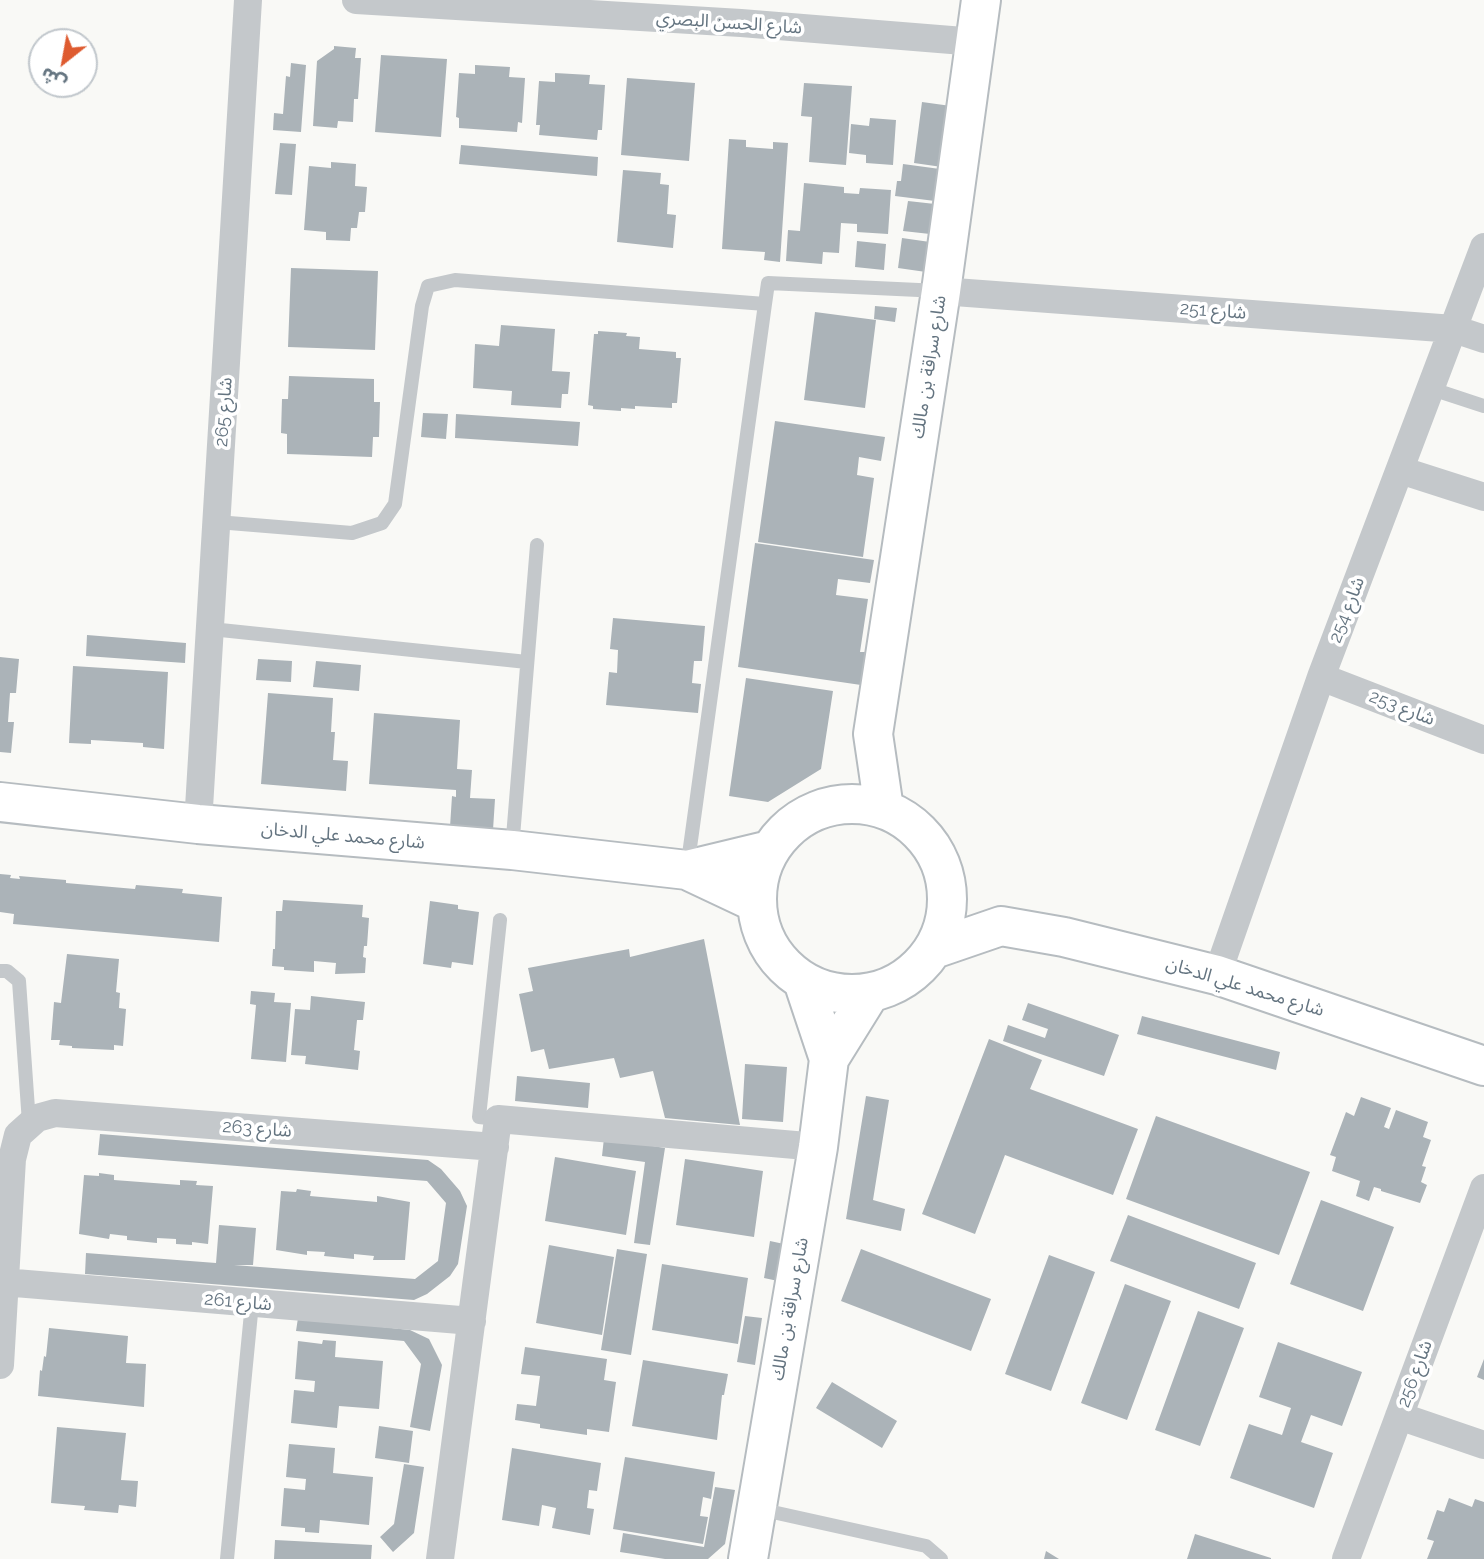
<!DOCTYPE html>
<html>
<head>
<meta charset="utf-8">
<style>
  body { margin:0 }
  #map { position:relative; width:1484px; height:1559px; overflow:hidden; background:#f9f9f6; font-family:Raleway,"Noto Sans Arabic",sans-serif }
  canvas { display:block }
  .north { position:absolute; left:28px; top:28px; width:70px; height:70px; box-sizing:border-box; background:#fff; border:2px solid #c1c7cc; border-radius:50%; rotate:211deg; font-size:19px; font-weight:700; line-height:28px; text-align:center; color:#647480 }
  .north::after { content:''; display:block; margin:auto; width:24px; height:32px; background:#de5b30; clip-path:polygon(50% 0,100% 100%,50% 72%,0 100%) }
</style>
</head>
<body>
<div id="map">
<canvas width="1484" height="1559"></canvas>
<div class="north">ش</div>
</div>
<script>
const c = document.querySelector('canvas').getContext('2d');
c.lineJoin = 'round';
function fillPath(path, color) { c.fillStyle = color; c.fill(path, 'evenodd'); }
const toPath = rows => new Path2D(rows.map(r => 'M' + r).join(''));
function stroke(path, color, width, dash) { c.strokeStyle = color; c.lineWidth = width; c.lineCap = dash ? 'butt' : 'round'; c.setLineDash(dash || []); c.stroke(path); }
function label(font, color, halo, rows, align = 'center') {
  c.font = font + ' Raleway,"Noto Sans Arabic",sans-serif'; c.lineWidth = 7; c.setLineDash([]); c.textBaseline = 'middle'; c.strokeStyle = halo; c.fillStyle = color; for (const [text, x, y, turn = 0] of rows) {
    c.save(); c.translate(x, y); c.rotate((+turn || 0) * Math.PI / 180); c.textAlign = isNaN(turn) ? turn : align; if (halo) c.strokeText(text, 0, 0); c.fillText(text, 0, 0); c.restore();
  }
}
fillPath(toPath([
  [334,46,356,48,355,58,361,58,358,99,354,99,353,122,338,121,337,128,313,126,317,61,334,49],
  [381,55,447,59,441,137,375,132],
  [291,63,306,65,301,132,273,130,274,113,283,114,286,76,290,77],
  [475,65,510,67,509,77,525,78,522,123,518,122,517,132,459,128,459,118,456,117,459,73,475,74],
  [555,73,590,75,589,84,605,85,602,130,598,130,597,140,539,135,540,125,536,125,539,81,555,82],
  [627,78,695,83,689,161,621,155],
  [804,83,852,86,846,165,809,162,812,117,801,116],
  [922,102,951,106,942,167,914,163],
  [870,118,896,120,893,165,866,163,866,155,849,153,851,124,869,126],
  [729,139,746,140,746,147,773,149,773,142,788,143,780,262,764,260,765,252,722,249],
  [280,143,296,144,292,195,275,194],
  [461,145,598,157,597,176,459,164],
  [331,162,356,164,355,186,367,187,365,212,359,212,357,228,351,228,350,241,326,240,326,232,304,230,309,166,331,168],
  [903,164,940,169,935,201,895,196,897,181,901,181],
  [623,170,661,173,660,184,669,185,667,214,676,215,673,248,617,242],
  [804,183,844,187,844,193,859,194,860,188,891,190,888,234,857,232,857,224,841,223,839,253,823,252,822,264,786,261,788,230,800,231],
  [908,201,935,204,930,234,903,231],
  [902,238,930,242,926,272,898,268],
  [857,241,886,244,884,270,855,267],
  [291,268,378,271,375,350,288,347],
  [875,306,897,308,895,322,874,319],
  [815,312,876,320,865,408,804,400],
  [501,325,555,329,552,371,570,372,568,394,562,394,561,408,511,405,512,391,473,388,475,344,499,346],
  [598,331,627,333,626,336,640,337,639,349,676,352,676,358,681,358,677,403,672,403,672,408,635,406,635,409,621,408,621,411,593,409,593,406,588,405,594,334,598,334],
  [289,376,374,379,374,402,380,402,379,437,373,437,372,457,287,454,287,434,281,433,282,399,288,399],
  [423,413,448,414,446,439,421,437],
  [456,414,580,422,578,446,455,438],
  [775,421,885,437,881,461,859,457,857,475,874,478,863,557,758,542],
  [755,543,874,560,870,583,838,579,836,595,868,599,860,652,866,652,861,685,738,667],
  [613,618,705,626,702,661,694,661,692,683,701,684,698,713,606,705,609,672,617,673,618,650,610,649],
  [87,635,186,643,185,663,86,656],
  [0,657,19,659,16,693,10,693,8,722,14,722,11,753,0,752],
  [258,659,292,661,291,682,256,680],
  [316,661,361,665,359,691,313,687],
  [73,666,168,672,164,749,143,747,143,743,91,740,91,744,69,743],
  [746,678,833,691,821,769,768,802,729,796],
  [268,693,333,698,331,732,335,732,333,760,348,761,346,791,261,784],
  [374,713,460,720,457,769,472,770,470,798,495,799,493,830,450,827,452,796,456,797,456,790,369,784],
  [0,874,11,875,10,878,20,879,19,876,66,880,66,883,135,889,136,885,183,889,182,893,222,897,219,942,13,924,14,914,0,912],
  [283,900,363,905,362,917,369,918,367,946,364,946,363,957,366,958,365,973,335,974,336,963,314,961,314,972,284,970,284,967,272,966,273,949,275,949,276,911,282,911],
  [430,901,458,905,458,909,479,912,473,965,452,962,451,968,423,964],
  [704,939,740,1125,665,1118,653,1071,620,1078,614,1058,549,1069,544,1049,531,1052,519,994,533,991,528,968,629,949,630,957],
  [67,954,119,959,116,992,120,993,119,1008,126,1009,123,1046,114,1045,114,1050,72,1048,72,1046,59,1045,60,1040,51,1040,54,1002,61,1003],
  [251,991,275,993,274,1002,291,1003,286,1062,251,1059,256,1005,250,1004],
  [311,996,365,1002,363,1020,357,1020,354,1050,360,1051,358,1070,305,1064,306,1056,291,1055,295,1009,310,1010],
  [1028,1003,1119,1035,1104,1076,1003,1041,1008,1025,1045,1038,1048,1029,1022,1020],
  [1142,1016,1280,1052,1276,1070,1137,1034],
  [989,1039,1042,1060,1030,1089,1138,1129,1113,1195,1005,1155,975,1234,922,1214],
  [745,1064,787,1067,783,1122,742,1119],
  [517,1076,590,1083,588,1108,515,1101],
  [866,1096,889,1100,873,1200,905,1209,901,1231,846,1219],
  [1361,1097,1391,1108,1384,1127,1389,1129,1396,1110,1428,1122,1423,1137,1431,1140,1422,1166,1426,1167,1421,1182,1427,1185,1420,1203,1381,1191,1381,1189,1374,1187,1369,1201,1356,1196,1360,1181,1332,1171,1336,1157,1330,1155,1346,1112,1354,1116],
  [1156,1116,1310,1172,1279,1255,1126,1199],
  [100,1134,428,1160,441,1169,460,1191,467,1206,458,1264,450,1276,427,1294,414,1300,85,1274,86,1253,216,1263,219,1225,256,1228,253,1265,234,1265,415,1279,438,1261,446,1203,427,1181,98,1155],
  [604,1138,665,1148,650,1245,634,1243,645,1162,602,1156],
  [555,1157,636,1171,626,1235,545,1221],
  [685,1159,763,1171,754,1237,676,1225],
  [99,1173,114,1175,114,1180,180,1185,180,1180,197,1181,196,1185,213,1186,208,1244,192,1242,192,1245,176,1244,176,1239,157,1238,157,1243,127,1240,127,1236,110,1234,109,1239,79,1234,84,1175,99,1176],
  [297,1189,311,1191,310,1196,377,1202,377,1196,410,1202,405,1260,373,1260,374,1256,354,1254,354,1259,324,1256,325,1252,307,1251,307,1255,276,1250,281,1191,296,1192],
  [1321,1200,1394,1227,1363,1311,1290,1284],
  [1128,1215,1256,1263,1239,1309,1110,1261],
  [770,1241,784,1244,778,1281,764,1278],
  [549,1245,614,1257,602,1335,536,1323],
  [617,1249,647,1254,631,1355,601,1350],
  [861,1249,991,1299,971,1351,841,1301],
  [1049,1255,1095,1272,1051,1391,1005,1374],
  [662,1264,748,1278,738,1344,652,1330],
  [1125,1284,1171,1301,1127,1420,1081,1403],
  [1198,1311,1244,1328,1200,1446,1155,1430],
  [745,1316,762,1318,755,1365,737,1362],
  [298,1318,410,1330,429,1339,442,1365,430,1431,410,1427,421,1364,404,1341,296,1331],
  [49,1328,128,1336,126,1363,146,1364,144,1407,38,1396,40,1370,42,1371,44,1356,46,1357],
  [323,1340,336,1341,335,1357,383,1361,379,1409,339,1406,337,1428,291,1423,294,1390,314,1392,315,1381,295,1379,298,1341,322,1344],
  [1278,1342,1362,1372,1342,1426,1311,1415,1301,1442,1333,1453,1314,1508,1230,1478,1249,1424,1282,1435,1291,1408,1259,1397],
  [525,1347,607,1359,604,1380,616,1382,609,1432,587,1429,587,1435,540,1428,540,1424,515,1420,517,1404,536,1406,540,1376,521,1374],
  [1484,1359,1484,1380,1477,1377],
  [643,1360,728,1374,724,1395,722,1395,717,1440,632,1426],
  [832,1382,897,1421,882,1448,816,1408],
  [379,1426,413,1431,409,1463,375,1458],
  [57,1427,126,1433,121,1480,138,1481,136,1507,119,1505,118,1513,84,1510,85,1506,51,1503],
  [289,1444,335,1448,333,1473,373,1477,369,1525,320,1520,319,1533,305,1532,305,1528,281,1526,284,1488,305,1490,306,1479,286,1477],
  [512,1448,601,1463,597,1491,589,1490,587,1508,594,1509,590,1535,552,1528,556,1508,542,1505,539,1526,502,1520],
  [625,1457,715,1472,711,1499,703,1497,700,1516,708,1517,703,1544,613,1529],
  [404,1464,424,1467,414,1533,393,1552,380,1537,394,1524],
  [715,1487,735,1490,725,1544,708,1559,665,1559,620,1552,623,1533,704,1547],
  [1449,1498,1472,1507,1475,1499,1484,1502,1484,1559,1427,1559,1434,1541,1427,1539,1437,1510,1444,1512],
  [1195,1534,1271,1558,1271,1559,1187,1559],
  [275,1540,372,1545,371,1559,274,1559],
  [1046,1551,1059,1559,1044,1559]
]), '#abb3b8');
const secondary = toPath([
  [0,802,198,824,512,850,687,870,757,903],
  '757 899a95 95 0 1 1 190 0a95 95 0 1 1-190 0Z',
  [884,809,873,734,941,291,981,0],
  [687,870,770,850],
  [934,949,1001,926,1064,937,1217,975,1484,1066],
  [803,981,829,1059],
  [748,1559,818,1147,829,1059,870,993]
]);
stroke(secondary, '#b6bcc0', 42);
stroke(toPath([
  [1432,389,1484,406],
  [217,522,352,533,382,523,395,504,422,306,428,286,455,280,765,304,768,283,940,291],
  [211,629,527,662],
  [512,849,537,545],
  [687,869,765,304],
  [0,971,7,971,19,981,29,1123],
  [498,1119,479,1117,500,920],
  [759,1509,926,1546,941,1559],
  [227,1559,252,1303]
]), '#c4c8cb', 14);
stroke(toPath([
  [356,0,741,23,976,42],
  [941,291,1454,329,1484,339],
  [1400,470,1484,497],
  [1321,677,1484,740],
  [198,824,248,0],
  [1217,975,1321,677,1484,247],
  [3,1282,472,1321],
  [0,1365,12,1159,18,1135,37,1118,55,1113,495,1147],
  [1399,1416,1484,1445],
  [440,1559,498,1119,818,1147],
  [1346,1559,1484,1188]
]), '#c4c8cb', 28);
stroke(secondary, '#fff', 38);
label('18px', '#647480', '#fff', [
  ["شارع الحسن البصري",729,23,4],
  ["شارع 251",1213,311,4],
  ["شارع سراقة بن مالك",929,367,-81],
  ["شارع 265",224,412,-86],
  ["شارع 254",1347,610,-69],
  ["شارع 253",1402,708,21],
  ["شارع محمد علي الدخان",343,836,5],
  ["شارع محمد علي الدخان",1245,987,17],
  ["شارع 263",257,1129,4],
  ["شارع 261",238,1302,5],
  ["شارع سراقة بن مالك",790,1309,-80],
  ["شارع 256",1415,1374,-70]
]);
</script>
</body>
</html>
